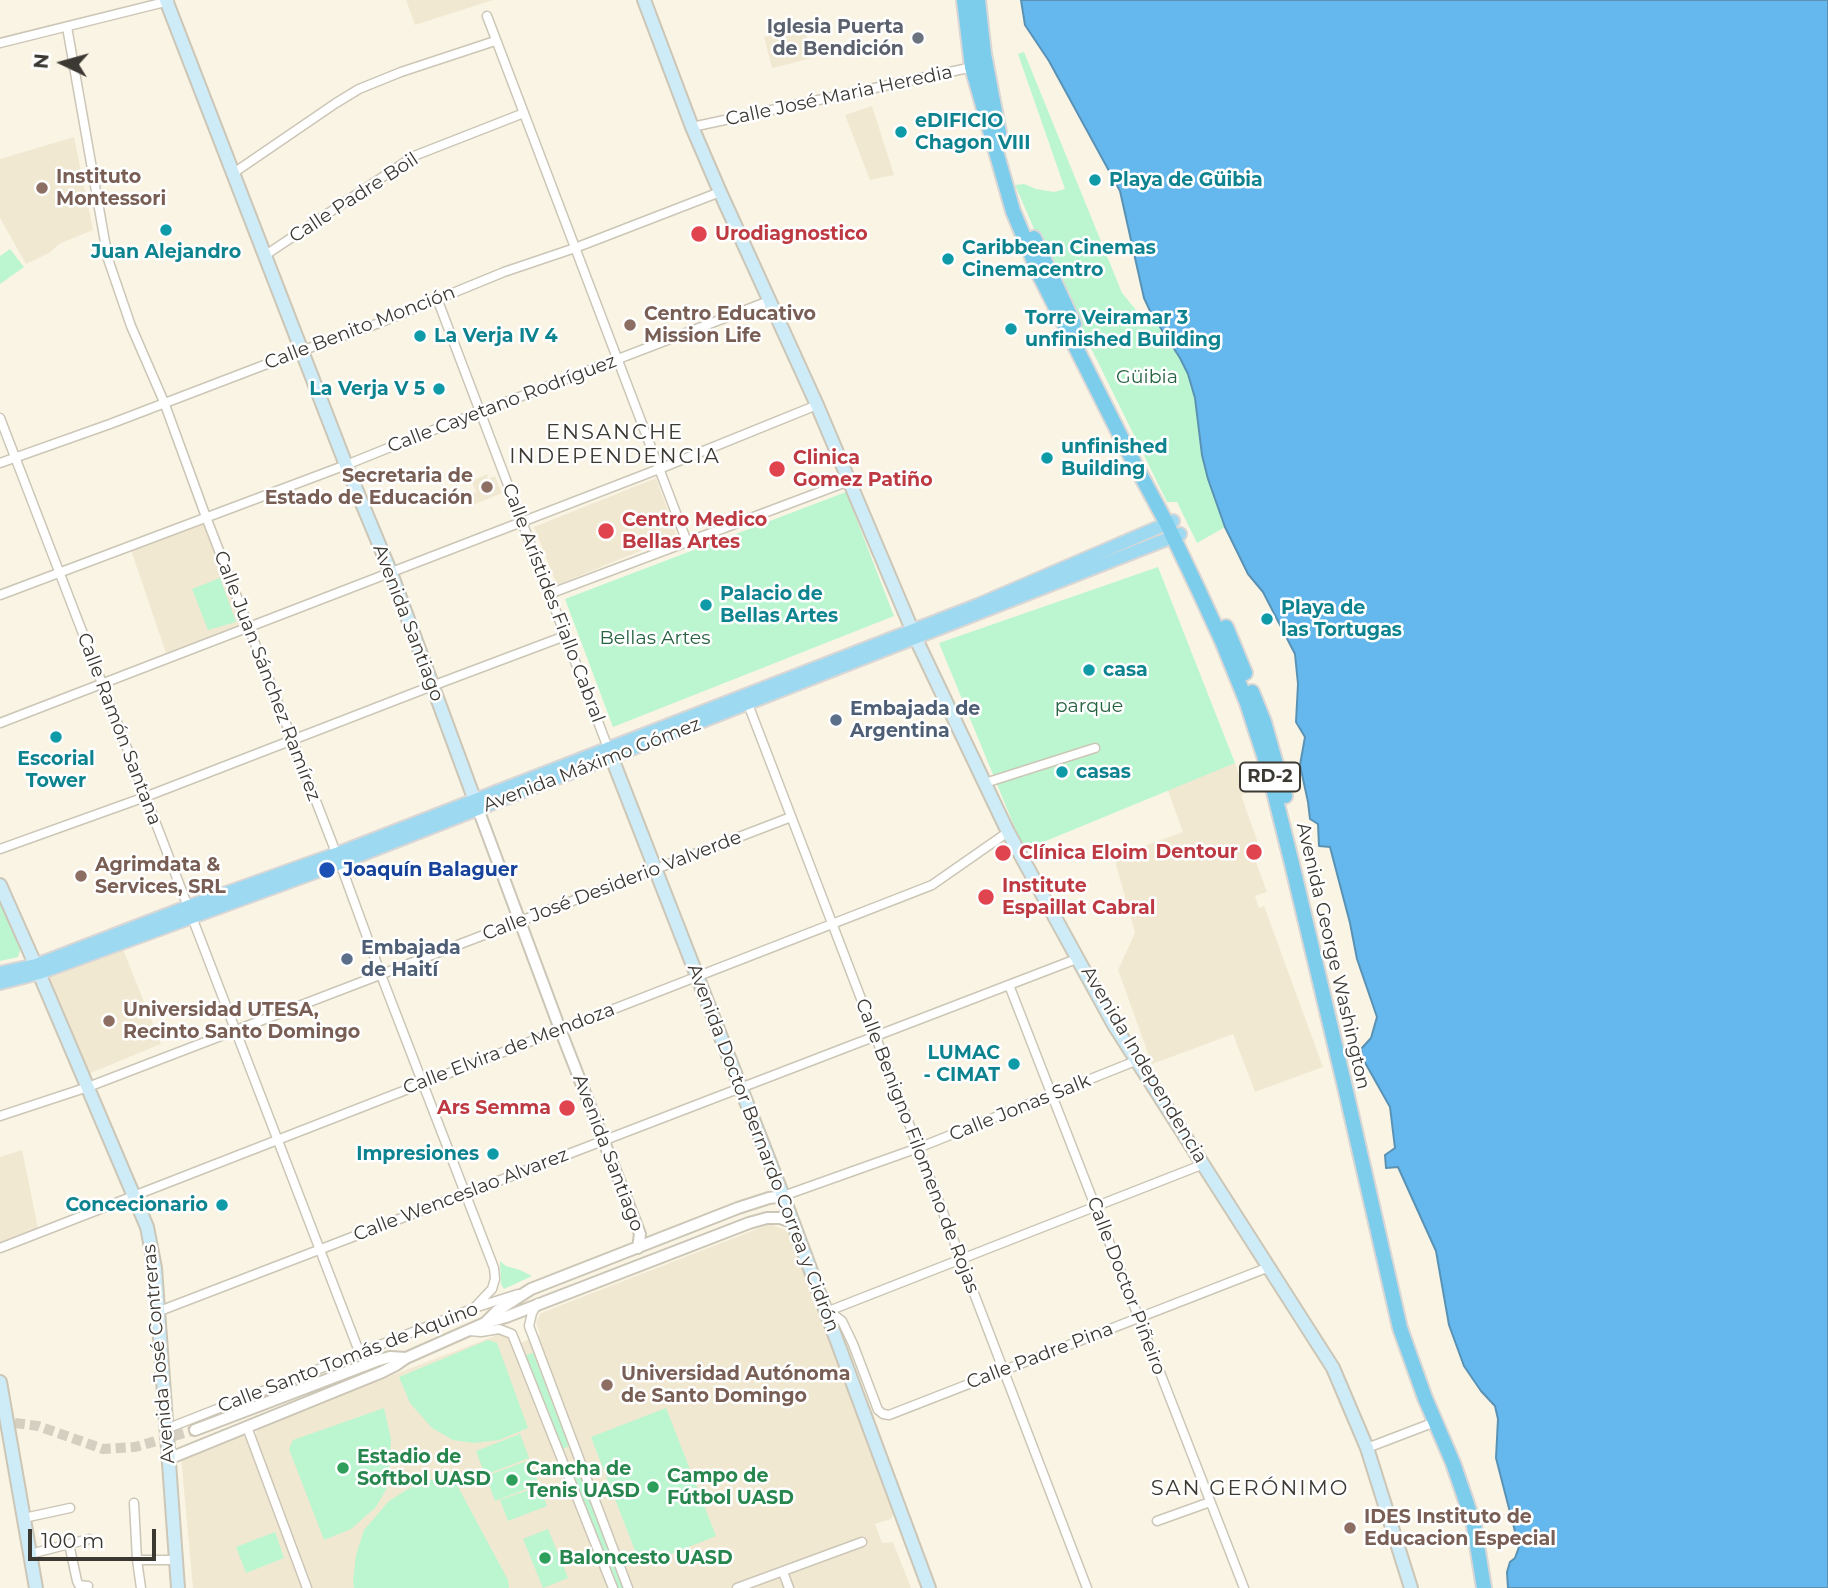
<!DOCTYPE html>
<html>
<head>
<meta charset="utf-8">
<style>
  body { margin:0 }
  #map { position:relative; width:1828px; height:1588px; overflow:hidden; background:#faf4e4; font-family:Montserrat,sans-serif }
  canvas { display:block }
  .north { position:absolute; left:28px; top:28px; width:70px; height:70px; -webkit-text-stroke:5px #fff; paint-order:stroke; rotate:275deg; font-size:19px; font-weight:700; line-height:28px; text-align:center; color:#3c3933 }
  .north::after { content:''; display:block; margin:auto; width:24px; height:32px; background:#3c3933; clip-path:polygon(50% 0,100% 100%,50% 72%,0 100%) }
  .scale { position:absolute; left:28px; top:1529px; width:128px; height:32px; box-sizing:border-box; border:4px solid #3c3933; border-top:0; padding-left:9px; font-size:21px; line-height:24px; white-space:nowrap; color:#3c3933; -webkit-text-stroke:5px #fff; paint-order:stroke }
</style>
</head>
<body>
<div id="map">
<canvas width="1828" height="1588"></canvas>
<div class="north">N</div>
<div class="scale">100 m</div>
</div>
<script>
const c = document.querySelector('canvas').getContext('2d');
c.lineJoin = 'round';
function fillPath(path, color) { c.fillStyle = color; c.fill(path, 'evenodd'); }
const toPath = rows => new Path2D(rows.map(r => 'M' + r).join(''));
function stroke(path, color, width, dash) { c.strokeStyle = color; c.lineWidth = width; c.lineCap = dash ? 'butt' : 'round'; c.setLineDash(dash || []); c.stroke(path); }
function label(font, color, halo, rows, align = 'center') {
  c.font = font + ' Montserrat,sans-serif'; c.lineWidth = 5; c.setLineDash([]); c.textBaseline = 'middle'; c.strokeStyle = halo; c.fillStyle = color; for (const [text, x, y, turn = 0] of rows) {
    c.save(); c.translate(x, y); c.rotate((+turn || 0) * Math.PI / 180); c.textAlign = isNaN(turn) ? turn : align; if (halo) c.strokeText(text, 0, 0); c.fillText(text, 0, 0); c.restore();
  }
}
fillPath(toPath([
  [406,0,493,0,415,25],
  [804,27,812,58,772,68,764,37],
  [872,106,894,175,870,180,845,115],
  [74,137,93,230,59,244,49,253,26,264,0,218,0,159],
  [487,474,488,479,495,476,502,493,473,505,470,495,476,492,472,481],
  [656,478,677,536,557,585,534,527],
  [204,521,244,625,166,653,131,550],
  [1235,763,1245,793,1241,795,1263,857,1255,860,1267,892,1255,896,1259,908,1264,906,1323,1067,1255,1092,1233,1034,1152,1064,1118,970,1135,933,1114,857,1183,832,1167,788],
  [122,947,161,1044,88,1074,48,976],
  [22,1150,38,1228,0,1242,0,1157],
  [770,1224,788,1231,864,1425,893,1502,894,1513,891,1519,875,1524,882,1543,893,1542,911,1588,193,1588,181,1457,240,1434,246,1438,256,1435,258,1427,262,1425,500,1334,510,1336,512,1346,516,1345,540,1335,536,1322,541,1313]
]), '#f1e8d1');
fillPath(toPath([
  [1024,52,1122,293,1136,310,1143,314,1151,313,1180,358,1188,374,1195,398,1202,455,1208,479,1225,527,1197,543,1177,502,1167,502,1048,261,1015,185,1024,184,1036,189,1054,192,1065,189,1018,54],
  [10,249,24,267,0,284,0,256],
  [846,492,894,616,613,727,565,599],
  [1158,567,1235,763,1024,850,939,643],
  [220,578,236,622,208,630,192,589],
  [0,899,21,947,18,957,0,961],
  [500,1261,506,1266,520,1270,532,1276,504,1289,501,1284],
  [488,1340,497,1343,528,1428,499,1440,473,1443,453,1440,432,1428,410,1403,399,1377],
  [533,1353,569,1446,563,1449,526,1355],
  [384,1408,391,1439,388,1486,376,1507,351,1529,324,1540,289,1449,293,1440],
  [666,1408,716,1536,641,1566,591,1437],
  [520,1434,529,1458,485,1475,476,1451],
  [530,1460,539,1484,495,1501,486,1476],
  [450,1472,508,1580,509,1588,354,1588,353,1581,356,1555,364,1530,389,1501,408,1489],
  [580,1475,624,1588,617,1588,574,1478],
  [540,1486,547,1506,508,1521,500,1500],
  [548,1529,568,1578,543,1588,523,1539],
  [275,1532,284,1558,246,1573,236,1547]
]), '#bbf6d0');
const water = toPath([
  [1021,0,1828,0,1828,1588,1508,1588,1507,1572,1510,1562,1515,1558,1519,1547,1496,1458,1498,1419,1495,1406,1481,1391,1464,1366,1449,1325,1436,1251,1398,1167,1386,1168,1385,1155,1395,1148,1390,1107,1363,1059,1361,1049,1371,1038,1377,1017,1357,959,1350,923,1330,847,1319,846,1318,824,1310,819,1308,802,1300,765,1305,737,1296,722,1298,684,1295,654,1263,592,1248,574,1225,527,1208,479,1202,455,1195,398,1188,374,1180,358,1151,313,1144,298,1120,191,1049,61,1025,25,1021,0]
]);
fillPath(water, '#65b8ed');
stroke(water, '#5992b5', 2);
stroke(toPath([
  [0,1421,38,1426,103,1449,135,1447,195,1430]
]), '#d4cfc1', 10, [10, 5]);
const minor = toPath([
  [487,16,687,542],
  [67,27,108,259,131,326,164,402,206,517,340,863,381,975,494,1268,495,1279,492,1289,474,1308],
  [0,43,169,1],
  [692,127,973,67],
  [232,174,336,103,359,89,401,72,495,41],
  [264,256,414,156,524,113],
  [438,301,608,748],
  [0,418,360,1354],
  [0,463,110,424,301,351,382,322,504,272,575,248,720,192],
  [549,594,849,481],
  [0,595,346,465,423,434,769,301],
  [748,704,1087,1588],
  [0,723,659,469,817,405],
  [985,783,1095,748],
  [0,849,145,797,432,686,565,636],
  [1009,985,1244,1588],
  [0,1116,88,1087,791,817],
  [783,1196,918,1148,1138,1060],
  [0,1248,932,885,1008,832],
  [538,1303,532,1313,529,1326,628,1588],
  [157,1312,1079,958],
  [826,1312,1204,1164],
  [827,1315,834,1315,842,1321,853,1344,878,1410,883,1414,889,1415,1269,1267],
  [469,1331,481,1332,499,1329,512,1334,613,1588],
  [247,1427,307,1588],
  [166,1429,474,1308,518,1294],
  [1367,1448,1435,1422],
  [134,1503,137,1560,176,1560],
  [24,1518,70,1508],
  [1157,1521,1210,1502],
  [69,1544,77,1581,79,1585,88,1586],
  [30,1554,89,1539],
  [137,1560,141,1588],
  [783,1572,789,1588],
  [737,1588,862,1542]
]);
const tertiary = toPath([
  [478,809,560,1029,640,1234,638,1248],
  [485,1323,497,1311,531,1289,738,1208,769,1198,783,1196],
  [195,1430,376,1361,390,1357,406,1358],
  [168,1459,382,1372,396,1365,406,1358,485,1323,506,1317,749,1223,767,1218,780,1218,792,1222]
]);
const secondary = toPath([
  [166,0,346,465,391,573,478,809],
  [644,0,692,127,720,192,817,405,916,639,1008,832,1114,1025,1333,1368,1367,1448,1411,1588],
  [608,748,783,1196,929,1588],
  [0,885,39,973,147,1227,155,1268,178,1588],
  [0,1382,36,1588]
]);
const primary = toPath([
  [0,973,36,965,187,907,336,854,978,605,1173,521],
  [0,983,39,973,340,863,1180,534]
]);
const trunk = toPath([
  [964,0,972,67,1013,211,1040,276,1131,457,1167,524,1198,589,1222,641,1247,703,1268,768,1292,864,1345,1087,1400,1328,1425,1398,1453,1463,1466,1501,1474,1526,1484,1588],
  [978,0,984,54,999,133],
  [1034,238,1074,324],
  [1226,627,1245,673],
  [1252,692,1264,722,1285,796]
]);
stroke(minor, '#ccc6b7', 11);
stroke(tertiary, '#ccc6b7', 14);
stroke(secondary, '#ccc6b7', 16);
stroke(primary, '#d8d7d6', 16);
stroke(trunk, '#d8d7d6', 18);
stroke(minor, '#fff', 8);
stroke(tertiary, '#fff', 10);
stroke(secondary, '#ceecf8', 12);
stroke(primary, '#9dd9f1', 12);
stroke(trunk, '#7cccec', 14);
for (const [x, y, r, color] of [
  [918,38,7,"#6b7280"],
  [901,132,7,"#0f9aa8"],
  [1095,180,7,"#0f9aa8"],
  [42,188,7,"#8d6e63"],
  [166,230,7,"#0f9aa8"],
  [699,234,9,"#e0444e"],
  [948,259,7,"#0f9aa8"],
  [630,325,7,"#8d6e63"],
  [1011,329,7,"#0f9aa8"],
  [420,336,7,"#0f9aa8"],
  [439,389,7,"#0f9aa8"],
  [1047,458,7,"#0f9aa8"],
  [777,469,9,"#e0444e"],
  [487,487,7,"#8d6e63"],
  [606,531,9,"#e0444e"],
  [706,605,7,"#0f9aa8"],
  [1267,619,7,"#0f9aa8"],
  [1089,670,7,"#0f9aa8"],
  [836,720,7,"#5c6f8a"],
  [56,737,7,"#0f9aa8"],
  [1062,772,7,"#0f9aa8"],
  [1254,852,9,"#e0444e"],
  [1003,853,9,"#e0444e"],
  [327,870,9,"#1a4fb4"],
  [81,876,7,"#8d6e63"],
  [986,897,9,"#e0444e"],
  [347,959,7,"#5c6f8a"],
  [109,1021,7,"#8d6e63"],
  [1014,1064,7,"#0f9aa8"],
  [567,1108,9,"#e0444e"],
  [493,1154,7,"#0f9aa8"],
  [222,1205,7,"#0f9aa8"],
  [607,1385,7,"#8d6e63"],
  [343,1468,7,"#2e9e5b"],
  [512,1480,7,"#2e9e5b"],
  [653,1487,7,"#2e9e5b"],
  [1350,1528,7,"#8d6e63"],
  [545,1558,7,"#2e9e5b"]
]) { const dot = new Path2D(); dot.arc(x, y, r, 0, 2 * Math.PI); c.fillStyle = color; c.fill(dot); stroke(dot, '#fff', 2.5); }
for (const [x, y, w] of [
  [1270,777,60]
]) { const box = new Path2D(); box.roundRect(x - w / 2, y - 14.5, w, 29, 5); c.fillStyle = '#fff'; c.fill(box); stroke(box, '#3c3933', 2); }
label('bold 18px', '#3c3933', null, [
  ["RD-2",1270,777]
]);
label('bold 19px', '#5b616d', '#fff', [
  ["Iglesia Puerta",904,27],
  ["de Bendición",904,49]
], 'right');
label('19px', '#3c3933', '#fff', [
  ["Calle José Maria Heredia",839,96,-12],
  ["Calle Padre Boil",354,198,-33],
  ["Calle Benito Monción",360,328,-21],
  ["Calle Cayetano Rodríguez",502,404,-21],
  ["Calle Arístides Fiallo Cabral",553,603,69],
  ["Avenida Santiago",408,623,69],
  ["Calle Juan Sánchez Ramírez",267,676,69],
  ["Calle Ramón Santana",119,729,69],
  ["Avenida Máximo Gómez",592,765,-21],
  ["Calle José Desiderio Valverde",612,886,-21],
  ["Avenida George Washington",1333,956,77],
  ["Calle Elvira de Mendoza",509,1049,-21],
  ["Avenida Independencia",1144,1065,59],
  ["Calle Jonas Salk",1020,1108,-22],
  ["Calle Benigno Filomeno de Rojas",917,1146,69],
  ["Avenida Doctor Bernardo Correa y Cidrón",763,1148,69],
  ["Avenida Santiago",608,1153,69],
  ["Calle Wenceslao Alvarez",461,1195,-21],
  ["Calle Doctor Piñeiro",1126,1286,69],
  ["Avenida José Contreras",159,1354,-95],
  ["Calle Padre Pina",1040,1356,-21],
  ["Calle Santo Tomás de Aquino",348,1358,-21]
]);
label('bold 19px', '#0d838f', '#fff', [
  ["eDIFICIO",915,121],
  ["Chagon VIII",915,143],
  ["Playa de Güibia",1109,180],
  ["Caribbean Cinemas",962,248],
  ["Cinemacentro",962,270],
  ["Juan Alejandro",166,252,"center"],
  ["Torre Veiramar 3",1025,318],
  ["unfinished Building",1025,340],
  ["La Verja IV 4",434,336],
  ["La Verja V 5",425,389,"right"],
  ["unfinished",1061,447],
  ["Building",1061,469],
  ["Palacio de",720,594],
  ["Bellas Artes",720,616],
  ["Playa de",1281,608],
  ["las Tortugas",1281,630],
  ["casa",1103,670],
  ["Escorial",56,759,"center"],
  ["Tower",56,781,"center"],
  ["casas",1076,772],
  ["LUMAC",1000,1053,"right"],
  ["- CIMAT",1000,1075,"right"],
  ["Impresiones",479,1154,"right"],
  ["Concecionario",208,1205,"right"]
], 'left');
label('bold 19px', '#785e54', '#fff', [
  ["Instituto",56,177],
  ["Montessori",56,199],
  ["Centro Educativo",644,314],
  ["Mission Life",644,336],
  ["Secretaria de",473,476,"right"],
  ["Estado de Educación",473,498,"right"],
  ["Agrimdata &",95,865],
  ["Services, SRL",95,887],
  ["Universidad UTESA,",123,1010],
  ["Recinto Santo Domingo",123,1032],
  ["Universidad Autónoma",621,1374],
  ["de Santo Domingo",621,1396],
  ["IDES Instituto de",1364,1517],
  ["Educacion Especial",1364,1539]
], 'left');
label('bold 19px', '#be3a42', '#fff', [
  ["Urodiagnostico",715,234],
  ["Clinica",793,458],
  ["Gomez Patiño",793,480],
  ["Centro Medico",622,520],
  ["Bellas Artes",622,542],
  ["Dentour",1238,852,"right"],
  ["Clínica Eloim",1019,853],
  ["Institute",1002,886],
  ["Espaillat Cabral",1002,908],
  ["Ars Semma",551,1108,"right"]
], 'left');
label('19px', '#266340', '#fff', [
  ["Güibia",1147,377],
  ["Bellas Artes",655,638],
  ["parque",1089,706]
]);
label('bold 19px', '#4e5e75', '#fff', [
  ["Embajada de",850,709],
  ["Argentina",850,731],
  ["Embajada",361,948],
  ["de Haití",361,970]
], 'left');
label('bold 19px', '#164399', '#fff', [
  ["Joaquín Balaguer",343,870]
], 'left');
label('bold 19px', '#27864d', '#fff', [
  ["Estadio de",357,1457],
  ["Softbol UASD",357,1479],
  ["Cancha de",526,1469],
  ["Tenis UASD",526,1491],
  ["Campo de",667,1476],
  ["Fútbol UASD",667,1498],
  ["Baloncesto UASD",559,1558]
], 'left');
c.letterSpacing = '2px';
label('21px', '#3c3933', '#fff', [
  ["ENSANCHE",615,433],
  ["INDEPENDENCIA",615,457],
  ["SAN GERÓNIMO",1250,1489]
]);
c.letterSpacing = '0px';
</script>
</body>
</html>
